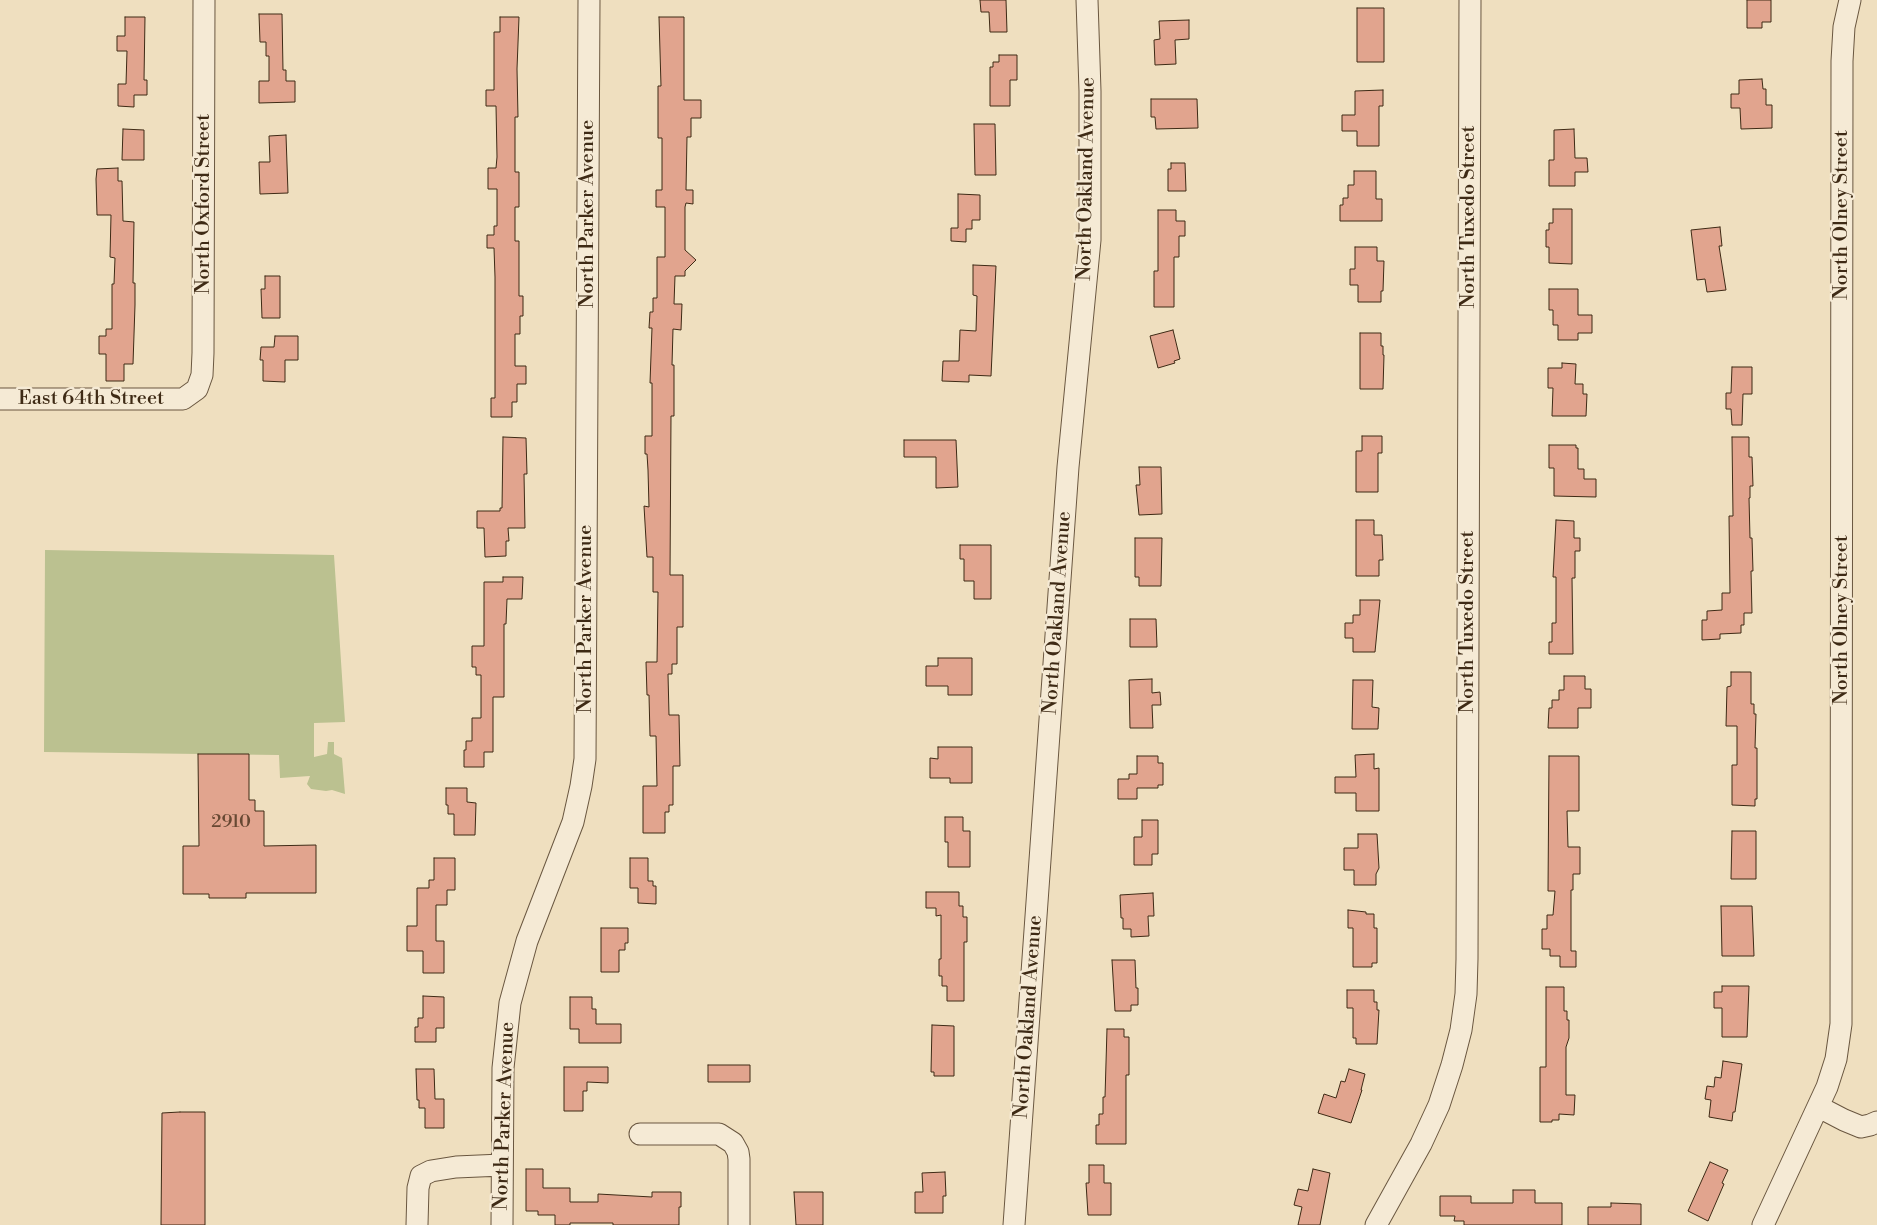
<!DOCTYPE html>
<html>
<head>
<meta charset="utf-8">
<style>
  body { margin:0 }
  canvas { display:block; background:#efdfbf }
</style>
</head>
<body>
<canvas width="1877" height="1225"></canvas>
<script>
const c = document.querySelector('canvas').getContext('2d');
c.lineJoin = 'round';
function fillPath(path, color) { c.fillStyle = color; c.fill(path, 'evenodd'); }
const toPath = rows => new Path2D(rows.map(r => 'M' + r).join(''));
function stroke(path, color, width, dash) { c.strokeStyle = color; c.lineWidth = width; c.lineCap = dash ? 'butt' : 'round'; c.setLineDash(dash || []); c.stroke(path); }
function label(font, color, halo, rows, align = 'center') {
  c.font = font + ' "Libre Bodoni",serif'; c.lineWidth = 4.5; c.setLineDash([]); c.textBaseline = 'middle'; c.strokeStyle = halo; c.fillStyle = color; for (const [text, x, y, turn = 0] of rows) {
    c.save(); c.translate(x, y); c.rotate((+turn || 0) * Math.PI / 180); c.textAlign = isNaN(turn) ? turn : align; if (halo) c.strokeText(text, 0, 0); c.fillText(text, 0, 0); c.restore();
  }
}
fillPath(toPath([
  [45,550,334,555,345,722,314,723,314,757,327,754,328,742,334,742,334,754,342,758,345,794,332,790,326,791,311,789,307,784,310,776,280,778,279,755,44,752]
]), '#bbc190');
const building = toPath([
  [980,0,1006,0,1007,32,990,32,989,12,981,12,980,0],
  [1747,0,1771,0,1771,22,1762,22,1762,28,1747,28,1747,0],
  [1357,8,1384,8,1384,62,1357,62,1357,8],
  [259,14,282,14,283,70,286,70,286,81,295,81,295,102,259,103,259,81,269,81,269,56,266,56,266,42,260,42,259,14],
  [125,17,145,17,144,80,147,80,147,95,134,95,134,107,118,106,118,84,126,84,127,51,117,51,117,36,125,36,125,17],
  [500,17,519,17,517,69,518,117,515,117,515,172,519,172,519,207,515,207,515,241,519,241,519,296,523,296,523,316,520,316,520,334,515,334,515,366,526,366,526,384,517,384,517,402,512,402,512,417,491,417,491,398,495,398,495,277,494,248,487,248,487,235,494,235,494,226,497,226,497,189,488,189,488,168,496,168,497,157,496,106,486,106,486,90,494,90,494,32,500,32,500,17],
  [659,17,684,17,684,100,701,100,701,118,691,118,691,137,687,137,686,190,693,190,693,204,686,203,685,207,685,250,696,260,685,271,685,276,675,276,674,304,682,304,681,330,673,329,672,365,674,365,674,416,671,416,670,575,683,575,683,627,677,627,677,664,672,664,672,674,668,674,669,715,679,715,680,766,673,766,673,805,669,805,669,812,665,812,665,833,643,833,643,786,657,786,656,736,650,736,649,695,647,695,646,662,657,662,658,592,653,592,653,557,647,557,644,506,649,507,648,470,647,454,645,454,645,436,652,436,652,383,650,383,652,328,649,328,650,312,653,312,653,298,657,298,657,257,665,257,665,207,656,207,656,190,662,190,662,138,658,138,658,86,661,86,659,17],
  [1189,20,1189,39,1175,40,1176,64,1155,65,1154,40,1160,39,1159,21,1189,20],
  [999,55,1017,55,1017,80,1010,80,1010,106,990,106,990,67,993,67,993,62,999,62,999,55],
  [1762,79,1763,89,1766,89,1766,105,1772,105,1772,128,1741,129,1740,108,1731,108,1731,94,1739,94,1739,80,1762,79],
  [1383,90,1383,106,1379,106,1379,146,1357,146,1357,131,1342,131,1342,115,1355,115,1355,91,1383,90],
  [1151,99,1197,99,1198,128,1156,129,1155,117,1151,117,1151,99],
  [974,124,995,124,996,175,975,175,974,124],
  [123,129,144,130,144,160,122,160,123,129],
  [1574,129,1575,158,1587,158,1588,172,1575,172,1575,186,1549,186,1549,160,1554,160,1554,130,1574,129],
  [286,135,288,193,260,194,259,162,270,162,269,136,286,135],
  [1171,163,1185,163,1186,191,1168,191,1168,169,1171,169,1171,163],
  [118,168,118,181,122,181,123,221,134,222,133,283,135,283,135,305,133,364,124,364,124,381,106,381,106,354,99,354,99,336,106,336,106,329,112,329,112,284,114,284,115,258,110,257,111,215,97,215,96,179,97,169,118,168],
  [1354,171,1376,171,1376,199,1382,199,1382,221,1340,221,1340,205,1343,205,1343,198,1348,198,1348,185,1354,185,1354,171],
  [958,194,980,195,980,220,972,220,972,229,966,229,966,242,951,241,951,228,958,228,958,194],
  [1553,209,1572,209,1572,264,1549,263,1549,247,1546,247,1546,230,1549,230,1549,223,1553,223,1553,209],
  [1158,210,1176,210,1176,221,1185,221,1185,236,1179,236,1179,257,1174,257,1174,307,1154,307,1154,271,1158,271,1158,210],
  [1720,227,1722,246,1719,246,1726,290,1707,292,1705,279,1697,280,1691,230,1720,227],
  [1355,247,1377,247,1377,261,1384,261,1383,291,1381,291,1381,302,1358,302,1358,285,1350,285,1350,269,1355,269,1355,247],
  [973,265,996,266,991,376,969,375,969,382,942,381,943,361,959,361,960,330,976,331,977,296,973,295,973,265],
  [265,276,280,276,280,318,262,318,261,289,265,289,265,276],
  [1549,289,1578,289,1578,315,1592,315,1592,333,1578,333,1578,340,1558,340,1558,325,1553,325,1553,310,1549,310,1549,289],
  [1173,330,1180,359,1174,361,1175,363,1158,368,1150,336,1173,330],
  [1360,333,1381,333,1381,346,1383,346,1383,355,1384,355,1383,389,1360,389,1360,333],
  [275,336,298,336,298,360,285,360,285,382,263,381,263,360,260,360,261,347,274,347,275,336],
  [1562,363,1576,364,1575,384,1583,384,1583,394,1587,394,1586,416,1552,416,1553,388,1548,388,1548,368,1562,368,1562,363],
  [1732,367,1752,367,1752,394,1743,394,1742,425,1732,425,1731,409,1726,409,1726,393,1731,393,1732,367],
  [1362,436,1382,436,1382,453,1378,453,1378,492,1356,492,1356,451,1362,451,1362,436],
  [503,437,526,438,527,474,524,474,525,528,508,528,509,541,506,541,506,556,485,557,484,528,477,528,477,511,500,511,500,508,502,508,503,437],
  [1732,437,1749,437,1749,457,1752,457,1753,486,1750,486,1750,498,1749,498,1750,538,1752,538,1753,571,1751,571,1752,613,1744,613,1744,625,1741,625,1741,633,1720,634,1720,639,1702,640,1702,620,1707,620,1707,611,1722,610,1722,593,1730,593,1729,516,1733,516,1732,437],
  [904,440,956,440,958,487,936,488,936,457,904,457,904,440],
  [1549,445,1576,445,1576,448,1578,448,1578,469,1584,469,1584,479,1596,479,1596,497,1554,496,1554,468,1549,468,1549,445],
  [1139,467,1161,467,1162,514,1139,515,1136,485,1140,485,1139,467],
  [1356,520,1374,520,1374,535,1382,535,1383,560,1379,560,1379,576,1356,576,1356,520],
  [1556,520,1574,521,1574,538,1580,538,1580,551,1575,551,1575,578,1572,578,1573,654,1549,654,1549,642,1552,642,1552,623,1556,623,1556,577,1553,577,1556,520],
  [1135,538,1162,538,1161,586,1139,586,1139,577,1135,577,1135,538],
  [960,545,991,545,991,599,974,599,974,581,964,581,964,559,960,559,960,545],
  [503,577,523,577,522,599,507,599,506,624,504,624,504,697,493,697,493,752,484,752,484,767,464,767,464,750,466,750,466,741,472,741,472,718,481,718,481,675,476,675,476,667,472,667,472,646,484,646,484,582,503,582,503,577],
  [1360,600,1380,600,1375,652,1353,652,1353,638,1345,638,1345,623,1353,623,1353,615,1360,615,1360,600],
  [1130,619,1156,619,1157,647,1130,647,1130,619],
  [938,658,972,658,972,695,948,695,948,686,926,686,926,666,938,666,938,658],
  [1731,672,1751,672,1751,704,1754,704,1754,714,1756,714,1755,748,1757,748,1757,799,1755,799,1755,806,1732,805,1732,765,1737,765,1737,726,1726,726,1727,687,1731,686,1731,672],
  [1564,676,1585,676,1585,689,1591,689,1591,708,1578,708,1578,728,1548,728,1549,708,1552,708,1552,700,1559,700,1559,690,1564,690,1564,676],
  [1152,679,1152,693,1160,692,1161,705,1152,705,1153,728,1130,728,1129,680,1152,679],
  [1353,680,1373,680,1372,707,1379,708,1378,729,1352,729,1353,680],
  [938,747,972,747,972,783,950,783,950,778,930,778,930,758,938,759,938,747],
  [198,754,249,754,249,800,255,800,255,811,264,811,264,846,316,845,316,893,246,893,246,898,209,898,209,894,183,894,183,846,199,846,198,754],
  [1374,754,1374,769,1379,768,1379,811,1356,811,1356,793,1335,793,1335,777,1356,777,1355,755,1374,754],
  [1137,756,1158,756,1158,763,1163,763,1163,785,1158,785,1158,788,1137,788,1137,799,1118,799,1118,779,1129,779,1129,774,1137,774,1137,756],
  [1549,756,1579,756,1579,811,1567,811,1568,847,1580,847,1580,874,1573,874,1573,890,1571,890,1571,951,1576,951,1576,967,1560,967,1560,956,1550,956,1550,949,1542,949,1542,929,1547,929,1547,915,1553,915,1555,891,1548,891,1549,756],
  [446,788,467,788,467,802,476,803,475,835,454,835,454,814,448,814,448,805,446,805,446,788],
  [945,817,963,817,963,831,970,831,970,867,948,867,948,842,945,842,945,817],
  [1142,820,1158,820,1158,854,1152,854,1152,865,1134,865,1134,837,1142,837,1142,820],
  [1732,831,1756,831,1756,879,1731,879,1732,831],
  [1358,834,1377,834,1379,868,1376,874,1376,885,1354,885,1354,870,1344,870,1344,848,1358,848,1358,834],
  [434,858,455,858,455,890,447,890,447,905,436,905,436,941,444,941,444,973,423,973,423,951,407,951,407,926,417,926,417,888,429,888,429,880,434,880,434,858],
  [630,858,648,858,648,881,653,881,653,886,656,886,656,904,638,903,638,888,630,888,630,858],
  [926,892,959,892,959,906,963,906,963,917,967,917,967,942,964,942,964,1001,947,1001,947,986,942,986,942,976,939,976,939,959,941,959,941,915,936,916,936,908,926,908,926,892],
  [1153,893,1154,916,1148,916,1149,936,1131,937,1131,929,1123,929,1123,918,1121,918,1120,895,1153,893],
  [1721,906,1752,906,1754,956,1722,956,1721,906],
  [1348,910,1366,912,1366,914,1374,914,1374,928,1377,928,1377,963,1372,963,1372,967,1353,967,1353,928,1348,928,1348,910],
  [601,928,628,928,628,943,625,943,625,950,619,950,619,972,601,972,601,928],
  [1112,960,1135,960,1136,988,1138,988,1138,1005,1131,1005,1131,1011,1115,1011,1112,960],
  [1722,986,1749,986,1747,1037,1722,1037,1722,1008,1714,1008,1714,992,1722,992,1722,986],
  [1546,987,1564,987,1564,1011,1567,1011,1567,1020,1569,1020,1569,1038,1566,1047,1566,1095,1575,1095,1574,1115,1559,1114,1559,1120,1552,1120,1552,1122,1540,1122,1540,1067,1546,1067,1546,987],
  [1347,990,1374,990,1374,1002,1377,1002,1377,1010,1379,1010,1377,1044,1356,1044,1356,1038,1353,1038,1353,1008,1347,1008,1347,990],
  [423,996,444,997,444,1028,436,1028,436,1042,415,1042,415,1027,418,1027,418,1018,423,1018,423,996],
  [570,997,592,997,592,1009,596,1009,596,1024,621,1024,621,1043,579,1043,579,1029,570,1029,570,997],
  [932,1025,954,1026,954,1076,934,1076,934,1072,931,1072,932,1025],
  [1107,1029,1124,1029,1124,1037,1129,1037,1129,1075,1126,1075,1126,1144,1096,1144,1096,1125,1099,1125,1099,1114,1103,1114,1103,1097,1105,1097,1107,1029],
  [1723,1061,1742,1064,1735,1112,1733,1112,1732,1121,1709,1117,1711,1100,1705,1099,1707,1086,1714,1087,1715,1077,1721,1078,1723,1061],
  [708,1065,750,1065,750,1082,708,1082,708,1065],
  [564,1067,608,1067,608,1083,587,1082,587,1091,583,1091,583,1111,564,1111,564,1067],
  [416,1069,434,1069,435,1099,444,1099,444,1128,425,1128,425,1108,419,1108,419,1100,417,1100,416,1069],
  [1349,1069,1365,1074,1361,1090,1362,1090,1351,1123,1318,1113,1324,1094,1336,1098,1341,1081,1345,1082,1349,1069],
  [180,1112,205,1112,205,1225,161,1225,162,1113,180,1112],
  [1710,1162,1728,1170,1722,1183,1724,1184,1708,1221,1688,1211,1710,1162],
  [1089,1165,1104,1165,1104,1183,1111,1183,1111,1215,1088,1215,1086,1183,1089,1183,1089,1165],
  [526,1169,543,1169,543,1188,570,1188,570,1202,598,1202,598,1194,652,1197,652,1192,681,1192,681,1207,679,1207,679,1225,613,1225,613,1223,570,1223,570,1225,555,1225,555,1215,538,1215,538,1211,526,1211,526,1169],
  [1313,1169,1330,1173,1320,1225,1298,1225,1302,1207,1294,1205,1298,1189,1308,1191,1313,1169],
  [945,1172,946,1196,943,1196,943,1213,915,1213,915,1192,923,1192,922,1173,945,1172],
  [1513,1190,1535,1190,1535,1203,1562,1203,1562,1225,1464,1225,1464,1221,1454,1221,1455,1216,1440,1216,1440,1196,1471,1196,1471,1203,1513,1203,1513,1190],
  [794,1192,823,1192,823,1225,796,1225,794,1192],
  [1611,1203,1641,1204,1641,1225,1588,1225,1588,1207,1611,1207,1611,1203]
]);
fillPath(building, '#e1a48e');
stroke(building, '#3e2a15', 1);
const minor = toPath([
  [0,399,183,399,197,389,202,375,203,353,204,0],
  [1819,1107,1844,1120,1861,1127,1870,1125,1877,1122],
  [640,1134,719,1134,733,1143,738,1152,739,1159,739,1225],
  [417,1225,418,1188,421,1176,431,1171,456,1167,502,1165],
  [502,1225,503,1068,510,1003,527,941,573,822,581,786,585,759,589,0],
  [1014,1225,1068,467,1090,240,1090,91,1087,0],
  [1376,1225,1421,1144,1439,1105,1452,1065,1461,1030,1466,994,1467,959,1470,0],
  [1763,1225,1827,1087,1836,1059,1841,1024,1842,61,1844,27,1850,0]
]);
stroke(minor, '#6a5740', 23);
stroke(minor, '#f5ead5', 21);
label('18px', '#674833', null, [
  ["2910",231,823]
]);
label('20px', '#3e2a15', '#f5ead5', [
  ["North Oakland Avenue",1087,179,-89],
  ["North Oxford Street",204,204,-90],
  ["North Parker Avenue",588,214,-90],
  ["North Olney Street",1842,215,-90],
  ["North Tuxedo Street",1469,217,-90],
  ["East 64th Street",91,399],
  ["North Oakland Avenue",1058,613,-86],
  ["North Parker Avenue",586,619,-90],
  ["North Olney Street",1842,620,-90],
  ["North Tuxedo Street",1468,622,-90],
  ["North Oakland Avenue",1029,1017,-86],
  ["North Parker Avenue",505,1116,-88]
]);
</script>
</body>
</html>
